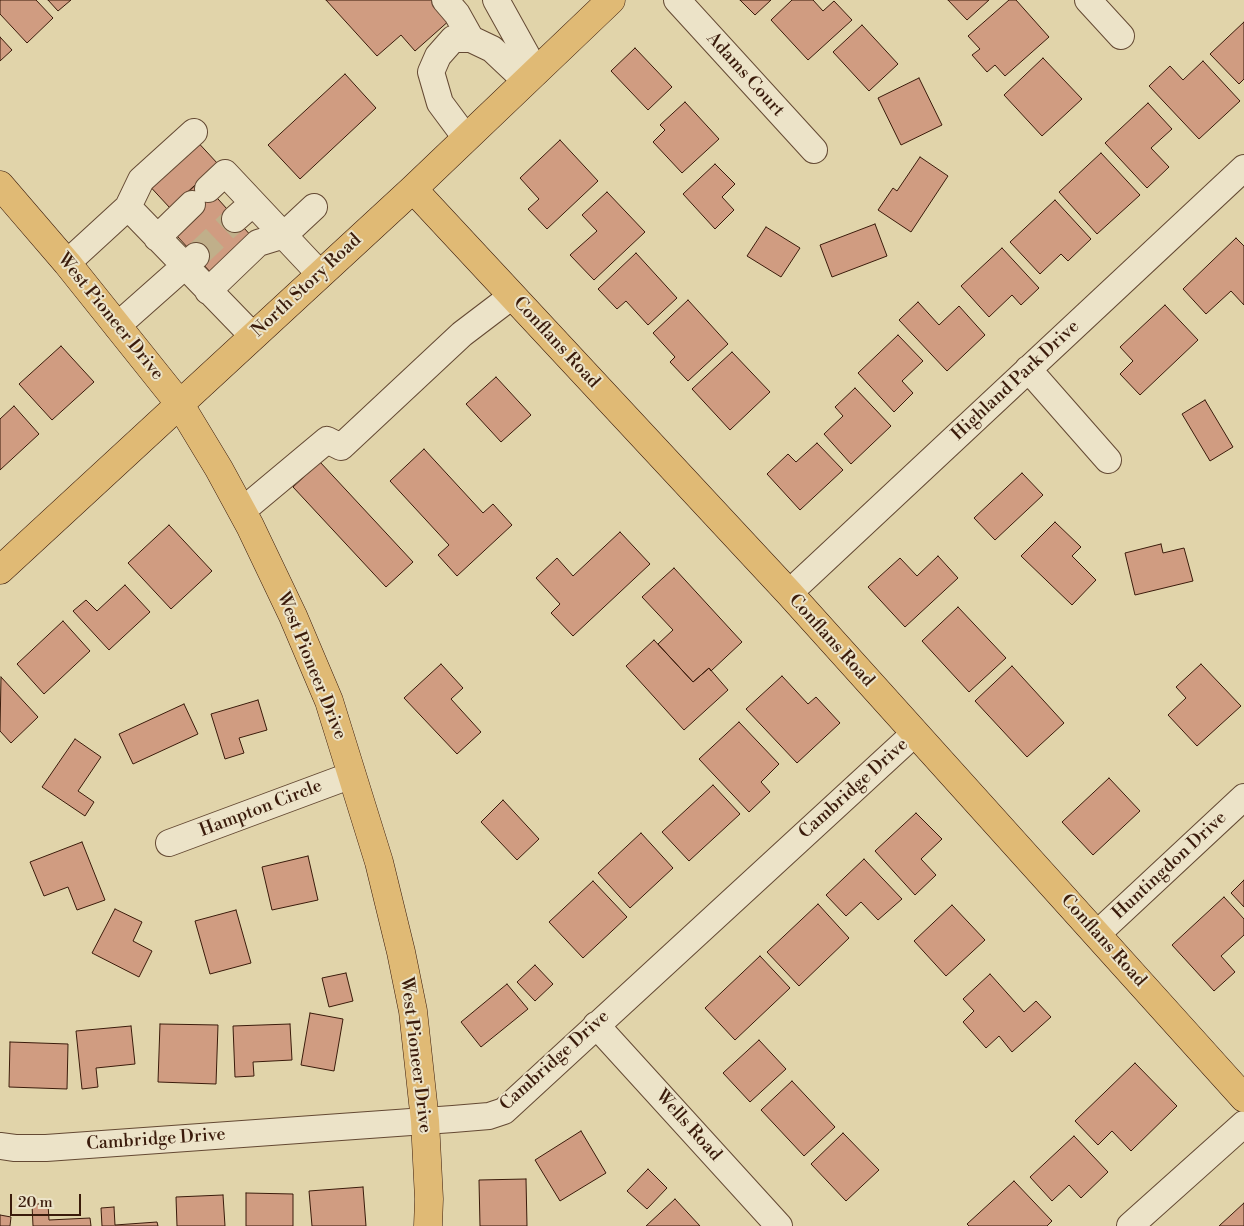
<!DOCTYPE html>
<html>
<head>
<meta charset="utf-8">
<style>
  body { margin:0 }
  #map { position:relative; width:1244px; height:1226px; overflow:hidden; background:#e1d4aa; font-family:"Libre Bodoni",serif }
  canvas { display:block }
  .scale { position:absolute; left:10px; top:1194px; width:71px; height:22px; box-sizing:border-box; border:2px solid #3a1b0b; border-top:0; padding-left:6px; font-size:15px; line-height:18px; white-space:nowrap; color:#3a1b0b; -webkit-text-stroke:4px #ece3c8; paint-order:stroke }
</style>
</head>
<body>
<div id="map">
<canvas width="1244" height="1226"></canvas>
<div class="scale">20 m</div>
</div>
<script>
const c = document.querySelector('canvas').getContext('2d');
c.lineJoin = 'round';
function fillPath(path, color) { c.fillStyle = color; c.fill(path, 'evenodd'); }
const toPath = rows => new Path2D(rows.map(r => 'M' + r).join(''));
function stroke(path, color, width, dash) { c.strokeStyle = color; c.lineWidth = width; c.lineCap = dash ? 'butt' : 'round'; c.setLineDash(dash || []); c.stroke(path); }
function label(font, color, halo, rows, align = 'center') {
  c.font = font + ' "Libre Bodoni",serif'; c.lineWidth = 4; c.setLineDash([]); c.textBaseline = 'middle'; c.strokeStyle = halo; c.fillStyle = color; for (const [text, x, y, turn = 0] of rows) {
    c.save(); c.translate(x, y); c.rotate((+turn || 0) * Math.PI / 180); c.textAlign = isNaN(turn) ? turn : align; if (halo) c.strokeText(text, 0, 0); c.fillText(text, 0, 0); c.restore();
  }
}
const building = toPath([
  [0,0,36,0,53,18,27,43,0,14,0,0],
  [48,0,71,0,58,11,48,0],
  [326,0,433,0,451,19,415,51,401,35,377,56,326,0],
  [740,0,771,0,755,15,740,0],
  [792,0,813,0,823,11,834,1,852,20,808,60,771,20,792,0],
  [948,0,989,0,967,20,948,0],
  [1009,0,1016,0,1049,37,1005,76,995,65,987,72,972,55,980,49,968,36,1009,0],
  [1244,22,1244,79,1239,84,1210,54,1244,22],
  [862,25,898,64,869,91,833,52,862,25],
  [0,37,12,50,0,61,0,37],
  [635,48,672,87,648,110,611,71,635,48],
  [1043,58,1082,99,1042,136,1004,95,1043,58],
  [1203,61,1240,101,1199,139,1149,86,1170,66,1183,80,1203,61],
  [345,74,376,108,300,179,268,145,345,74],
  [919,78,942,125,901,145,878,98,919,78],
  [685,102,719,139,682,173,653,142,665,130,660,125,685,102],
  [1148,103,1172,129,1151,148,1169,167,1147,188,1105,143,1148,103],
  [193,137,218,164,170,208,145,181,193,137],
  [560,140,598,181,547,229,528,209,539,199,520,178,560,140],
  [1101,153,1140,195,1097,234,1059,192,1101,153],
  [920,157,948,176,911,232,878,210,893,188,897,191,920,157],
  [715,164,735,184,722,197,734,210,715,229,683,194,715,164],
  [201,180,253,238,213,275,177,236,201,214,185,195,201,180],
  [607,192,645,232,594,280,570,255,597,231,582,215,607,192],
  [1055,200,1091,239,1068,261,1061,254,1040,274,1010,242,1055,200],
  [875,224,887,256,832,277,820,245,875,224],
  [766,227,800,248,781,277,747,256,766,227],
  [1236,238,1244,246,1244,305,1231,291,1206,314,1183,289,1236,238],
  [1002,248,1039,288,1021,305,1012,295,989,317,961,286,1002,248],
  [636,253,677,298,648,325,626,301,617,309,598,289,636,253],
  [688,300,728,344,688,381,670,362,675,357,653,333,688,300],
  [918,302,939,325,959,306,985,335,947,371,899,320,918,302],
  [1165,305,1198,340,1140,395,1120,374,1133,361,1120,347,1165,305],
  [898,335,923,361,902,381,913,393,894,412,858,373,898,335],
  [61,346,94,382,52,420,19,384,61,346],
  [732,352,770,392,730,430,692,389,732,352],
  [496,377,531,415,501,442,466,404,496,377],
  [855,388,891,426,851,464,824,434,843,416,835,407,855,388],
  [1205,400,1233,447,1210,461,1182,414,1205,400],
  [14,406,39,434,0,470,0,419,14,406],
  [817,443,843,470,800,510,767,474,788,454,796,462,817,443],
  [424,449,483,513,493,504,512,525,457,576,438,555,449,545,390,481,424,449],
  [320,462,413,562,386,587,293,487,320,462],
  [1022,473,1043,495,995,540,974,518,1022,473],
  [1055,522,1081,547,1072,556,1096,580,1072,605,1021,556,1055,522],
  [169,525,212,571,171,609,128,563,169,525],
  [620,532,650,564,573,636,551,613,560,604,536,578,557,558,573,576,620,532],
  [1161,544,1163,553,1184,548,1193,581,1135,595,1125,553,1161,544],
  [938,556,958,578,905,627,868,587,900,558,917,576,938,556],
  [674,568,742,642,711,671,709,668,693,682,658,644,673,630,642,597,674,568],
  [125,585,150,612,109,650,73,611,86,600,97,611,125,585],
  [958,607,1006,658,969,692,922,641,958,607],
  [63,621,90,651,44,694,17,664,63,621],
  [654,640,693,682,709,668,728,690,684,730,626,666,654,640],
  [441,664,463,688,451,699,481,732,457,754,404,698,441,664],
  [1201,664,1241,706,1197,746,1168,715,1186,698,1176,687,1201,664],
  [1012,666,1064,723,1027,757,975,701,1012,666],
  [782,676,808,704,816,697,840,723,797,763,746,709,782,676],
  [1,677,38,717,11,743,0,731,1,677],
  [258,700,267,730,239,738,244,753,225,759,211,714,258,700],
  [184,704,198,734,133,764,119,734,184,704],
  [739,722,779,764,761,782,770,792,749,812,699,759,739,722],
  [75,739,101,757,78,791,94,802,85,816,42,787,75,739],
  [1109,778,1140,811,1093,855,1062,822,1109,778],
  [713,785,740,814,689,861,662,832,713,785],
  [503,800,539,839,517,860,481,822,503,800],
  [916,813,942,839,921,859,936,875,915,895,875,851,916,813],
  [641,833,673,868,630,908,598,873,641,833],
  [82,842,105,900,77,910,68,887,44,896,30,862,82,842],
  [308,856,318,900,272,910,262,867,308,856],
  [864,859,902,899,878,920,861,902,846,916,826,895,864,859],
  [1244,880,1244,907,1231,893,1244,880],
  [593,881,627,917,583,958,549,922,593,881],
  [1224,897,1244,919,1244,935,1221,956,1235,972,1214,991,1172,945,1224,897],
  [818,904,849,938,799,986,767,952,818,904],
  [952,905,985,940,946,976,914,941,952,905],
  [115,909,142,922,133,941,152,951,139,977,92,953,115,909],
  [236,910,251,963,210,974,195,921,236,910],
  [760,956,790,988,735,1040,705,1008,760,956],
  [535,965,553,984,535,1001,517,982,535,965],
  [346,973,353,1001,329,1007,322,978,346,973],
  [990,974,1024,1012,1036,1001,1051,1017,1012,1052,999,1036,986,1048,963,1022,974,1011,963,999,990,974],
  [507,984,528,1009,481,1047,461,1022,507,984],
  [310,1013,343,1019,334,1071,301,1065,310,1013],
  [160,1024,218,1025,216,1084,158,1082,160,1024],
  [290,1024,292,1060,253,1062,254,1076,235,1077,233,1026,290,1024],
  [131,1026,135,1064,96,1068,98,1087,82,1089,76,1031,131,1026],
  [759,1040,786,1069,750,1102,723,1073,759,1040],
  [10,1042,68,1044,67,1089,9,1087,10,1042],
  [1135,1063,1177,1106,1131,1151,1112,1131,1098,1145,1075,1121,1135,1063],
  [792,1081,835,1127,804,1156,761,1110,792,1081],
  [581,1131,606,1173,560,1201,535,1160,581,1131],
  [843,1133,879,1170,846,1201,811,1164,843,1133],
  [1074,1136,1108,1172,1081,1198,1069,1185,1052,1201,1030,1177,1074,1136],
  [648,1169,667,1188,647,1209,627,1191,648,1169],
  [526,1179,527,1226,480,1226,479,1180,526,1179],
  [1014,1181,1052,1221,1047,1226,969,1226,967,1224,1014,1181],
  [363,1187,366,1226,312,1226,309,1191,363,1187],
  [246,1193,293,1194,293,1226,246,1226,246,1193],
  [223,1195,225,1226,177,1226,176,1197,223,1195],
  [675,1199,700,1226,646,1226,675,1199],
  [1244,1203,1244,1226,1219,1226,1244,1203],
  [32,1204,48,1204,49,1220,90,1218,91,1226,33,1226,32,1204],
  [114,1207,115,1225,157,1222,158,1226,102,1226,101,1208,114,1207],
  [0,1215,11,1217,10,1226,0,1226,0,1215]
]);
fillPath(building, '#d09c81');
stroke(building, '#3a1b0b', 1);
stroke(toPath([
  [196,256,235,219]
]), '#c0af8a', 26, [26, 13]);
const minor = toPath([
  [445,0,457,14,471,39],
  [496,0,536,72],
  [677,0,814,150],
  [1088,0,1121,36],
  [466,138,440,103,431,72,438,56,453,39,471,39,492,49,526,81],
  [208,189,225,173,320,274],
  [128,207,141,180,194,132],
  [235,219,253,203],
  [157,238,192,204],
  [67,263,128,207,253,336],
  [208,291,258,243,284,235,314,207],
  [117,326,196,256],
  [1028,369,1108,460],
  [242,511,327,440,341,447,462,334,512,296],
  [789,593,1244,168],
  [169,843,352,775],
  [1097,934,1244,797],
  [596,1025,779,1226],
  [0,1146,15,1148,46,1148,453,1119,489,1116,504,1111,915,733],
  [1130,1226,1244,1124]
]);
const major = toPath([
  [0,185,67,263,179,403,219,469,250,526,293,616,329,701,379,862,401,952,413,1011,425,1121,429,1199,428,1226],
  [413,189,789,593,1244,1098],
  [0,570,413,189,611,0]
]);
stroke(minor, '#644933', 28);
stroke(major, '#3a1b0b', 29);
stroke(minor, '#ece3c8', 26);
stroke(major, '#e0ba75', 28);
label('18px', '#3a1b0b', '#ece3c8', [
  ["Adams Court",745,75,48],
  ["North Story Road",307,286,-43],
  ["West Pioneer Drive",110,317,51],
  ["Conflans Road",556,343,47],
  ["Highland Park Drive",1016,381,-43],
  ["Conflans Road",831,641,48],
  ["West Pioneer Drive",311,666,68],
  ["Cambridge Drive",854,789,-42],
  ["Hampton Circle",261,809,-21],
  ["Huntingdon Drive",1170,866,-43],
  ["Conflans Road",1103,941,48],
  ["West Pioneer Drive",415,1055,83],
  ["Cambridge Drive",555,1061,-42],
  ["Wells Road",688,1126,48],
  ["Cambridge Drive",156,1140,-4]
]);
</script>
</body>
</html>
